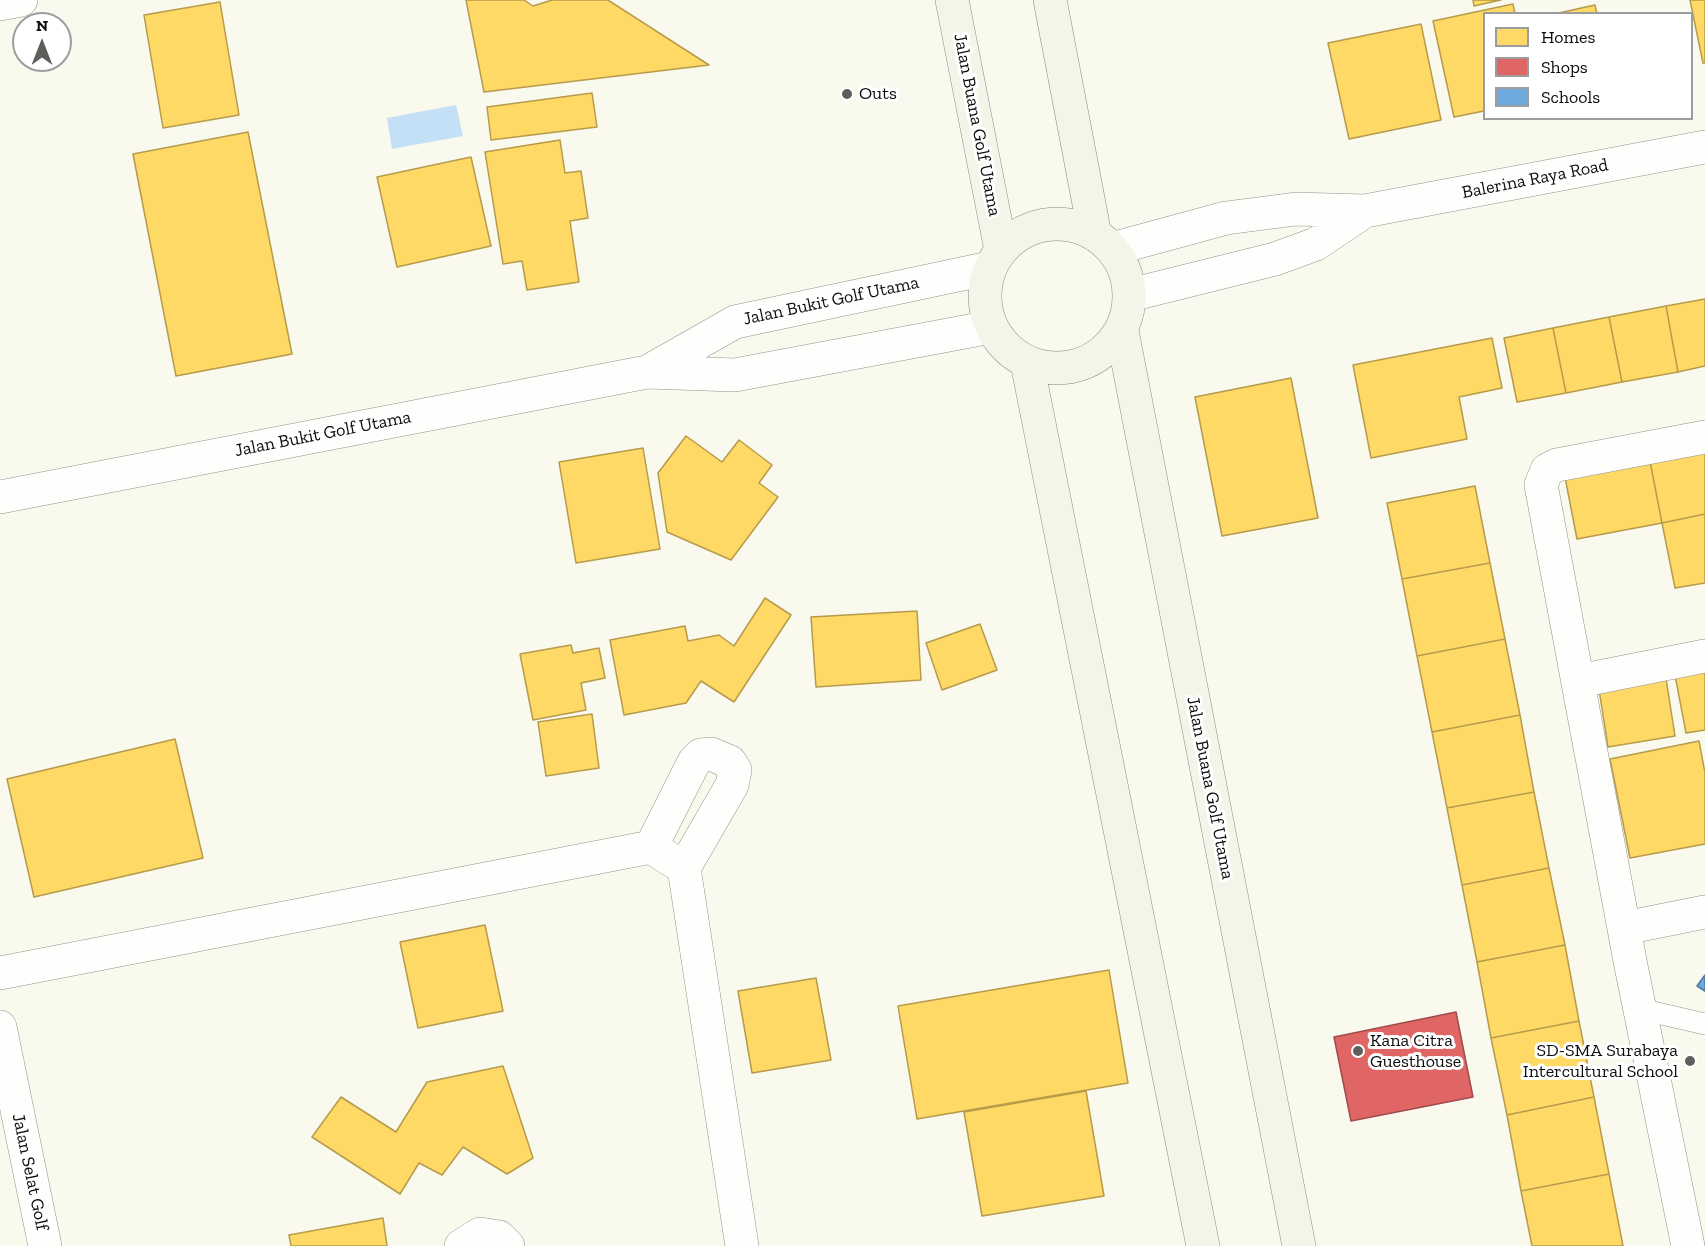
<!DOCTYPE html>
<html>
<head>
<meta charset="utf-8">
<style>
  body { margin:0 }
  #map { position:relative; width:1705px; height:1246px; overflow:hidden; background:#faf9ee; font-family:"Zilla Slab",serif }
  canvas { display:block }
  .legend { position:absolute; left:1483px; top:12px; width:210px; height:108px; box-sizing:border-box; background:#fff; border:2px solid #9d9d9d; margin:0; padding:8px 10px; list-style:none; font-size:18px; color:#0b0b0b }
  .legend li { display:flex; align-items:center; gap:12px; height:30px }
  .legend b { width:30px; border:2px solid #9d9d9d }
  .north { position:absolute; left:12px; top:12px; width:60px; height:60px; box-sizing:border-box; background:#fff; border:2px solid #9d9d9d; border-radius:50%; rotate:0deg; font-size:16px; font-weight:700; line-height:24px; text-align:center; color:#0b0b0b }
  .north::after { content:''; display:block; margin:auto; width:21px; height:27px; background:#5f5e5a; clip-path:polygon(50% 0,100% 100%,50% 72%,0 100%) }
</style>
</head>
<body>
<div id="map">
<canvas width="1705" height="1246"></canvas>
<ul class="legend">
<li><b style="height:16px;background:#ffd966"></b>Homes</li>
<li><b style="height:16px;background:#e06666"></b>Shops</li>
<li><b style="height:16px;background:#6fa8dc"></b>Schools</li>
</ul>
<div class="north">N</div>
</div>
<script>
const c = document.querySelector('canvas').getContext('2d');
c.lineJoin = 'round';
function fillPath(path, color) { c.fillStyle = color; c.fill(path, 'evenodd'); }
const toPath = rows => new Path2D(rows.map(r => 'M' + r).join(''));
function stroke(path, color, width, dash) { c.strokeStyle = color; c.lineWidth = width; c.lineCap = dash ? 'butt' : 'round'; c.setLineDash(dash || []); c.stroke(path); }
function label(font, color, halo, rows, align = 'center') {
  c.font = font + ' "Zilla Slab",serif'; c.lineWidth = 6; c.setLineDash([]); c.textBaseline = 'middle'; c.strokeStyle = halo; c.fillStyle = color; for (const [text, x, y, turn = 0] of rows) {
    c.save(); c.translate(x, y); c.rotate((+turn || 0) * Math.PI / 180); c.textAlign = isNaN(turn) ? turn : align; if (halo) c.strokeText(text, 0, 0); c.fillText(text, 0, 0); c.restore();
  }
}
fillPath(toPath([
  [456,105,463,136,392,149,387,118]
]), '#c3e0f6');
const homes = toPath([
  [466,0,524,0,533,6,552,0,608,0,709,65,484,92,466,0],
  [1473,0,1501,0,1474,6,1473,0],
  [1690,0,1705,0,1705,63,1703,63,1690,0],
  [220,2,239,115,163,128,144,15,220,2],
  [1513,4,1515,14,1484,14,1484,111,1454,117,1433,21,1513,4],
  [1595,5,1597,14,1554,14,1595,5],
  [1421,24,1441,120,1349,139,1328,43,1421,24],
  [592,93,597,127,491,140,487,107,592,93],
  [248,132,292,354,176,376,133,154,248,132],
  [560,140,565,173,581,171,588,218,570,221,579,282,527,290,522,261,503,264,485,152,560,140],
  [471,157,491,246,397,267,377,177,471,157],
  [1705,299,1705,366,1678,372,1666,306,1705,299],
  [1666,306,1678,372,1622,382,1609,317,1666,306],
  [1609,317,1622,382,1566,393,1553,328,1609,317],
  [1553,328,1566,393,1517,402,1504,338,1553,328],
  [1492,338,1502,388,1459,397,1467,439,1371,458,1353,365,1492,338],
  [1291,378,1318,518,1222,536,1195,397,1291,378],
  [686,436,722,462,739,440,772,465,759,483,778,497,731,560,667,532,658,473,686,436],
  [643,448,660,549,576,563,559,462,643,448],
  [1648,451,1662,523,1577,539,1563,467,1648,451],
  [1648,451,1705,451,1705,514,1662,523,1648,451],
  [1475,486,1490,563,1402,579,1387,503,1475,486],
  [1705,514,1705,583,1675,588,1662,523,1705,514],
  [1490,563,1505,639,1417,656,1402,579,1490,563],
  [765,598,791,615,734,702,701,681,686,703,624,715,610,640,685,626,688,641,719,635,734,646,765,598],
  [917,611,921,680,816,687,811,617,917,611],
  [980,624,997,670,942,690,926,643,980,624],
  [1505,639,1520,715,1432,732,1417,656,1505,639],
  [571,645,573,653,599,648,605,678,581,683,586,710,533,720,520,654,571,645],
  [1705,669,1705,730,1686,733,1675,675,1705,669],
  [1665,672,1675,736,1608,747,1598,683,1665,672],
  [592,714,599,768,546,776,538,722,592,714],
  [1520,715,1534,792,1447,808,1432,732,1520,715],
  [175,739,203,858,34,897,7,779,175,739],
  [1699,741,1705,773,1705,844,1630,858,1610,759,1699,741],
  [1534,792,1549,868,1462,885,1447,808,1534,792],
  [1549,868,1565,945,1477,962,1462,885,1549,868],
  [485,925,503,1011,418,1028,400,942,485,925],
  [1565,945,1579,1021,1491,1038,1477,962,1565,945],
  [1109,970,1128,1083,917,1119,898,1006,1109,970],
  [816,978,831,1060,752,1073,738,991,816,978],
  [1579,1021,1594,1097,1507,1115,1491,1038,1579,1021],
  [503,1066,533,1158,507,1174,463,1147,442,1175,419,1163,400,1194,312,1137,341,1097,396,1132,427,1082,503,1066],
  [1086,1091,1104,1196,982,1216,964,1112,1086,1091],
  [1594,1097,1609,1174,1521,1191,1507,1115,1594,1097],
  [1609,1174,1623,1246,1532,1246,1521,1191,1609,1174],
  [383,1218,387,1246,291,1246,289,1235,383,1218]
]);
fillPath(homes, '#ffd966');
stroke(homes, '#b69b4b', 1.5);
const shops = toPath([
  [1456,1012,1473,1097,1351,1121,1334,1037,1456,1012]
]);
fillPath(shops, '#e06666');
stroke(shops, '#a04b4b', 1.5);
const schools = toPath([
  [1705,975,1705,991,1697,986,1705,975]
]);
fillPath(schools, '#6fa8dc');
stroke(schools, '#51799d', 1.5);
const service = toPath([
  [1640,1009,1705,1024]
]);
const minor = toPath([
  [0,4,21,0],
  [1579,681,1705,656],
  [651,847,694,762,701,755,711,754,730,762,735,770,732,785,684,868,742,1246],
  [1625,928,1705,912],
  [0,973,651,847,684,868],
  [0,1027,45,1246],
  [461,1246,480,1234,499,1237,508,1246],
  [1688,1246,1631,966,1541,485,1547,470,1557,465,1705,437]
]);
const tertiary = toPath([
  [1112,249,1226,218,1296,209,1365,211,1705,147],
  [1130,295,1275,259,1316,244,1365,211],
  [647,372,735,322,990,268],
  [0,497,647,372,735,375,991,327]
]);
const secondary = toPath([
  [952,0,1001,250],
  [1050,0,1095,235],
  '985 296a72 72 0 1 1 144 0a72 72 0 1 1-144 0Z',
  [1122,331,1299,1246],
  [1027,363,1203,1246]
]);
stroke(service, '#93928d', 22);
stroke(minor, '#93928d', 34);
stroke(tertiary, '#93928d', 34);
stroke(secondary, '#898984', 34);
stroke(service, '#fefefc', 21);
stroke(minor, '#fefefc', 33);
stroke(tertiary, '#fefefc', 33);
stroke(secondary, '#f4f4e8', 33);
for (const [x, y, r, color] of [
  [847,94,6,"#5f5e5a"],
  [1358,1051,6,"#5f5e5a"],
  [1690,1061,6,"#5f5e5a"]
]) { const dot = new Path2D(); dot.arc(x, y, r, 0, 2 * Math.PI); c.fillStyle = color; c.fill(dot); stroke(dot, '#fff', 2); }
label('18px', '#0b0b0b', '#fff', [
  ["Outs",859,94],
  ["Kana Citra",1370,1041],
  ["Guesthouse",1370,1062],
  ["SD-SMA Surabaya",1678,1051,"right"],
  ["Intercultural School",1678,1072,"right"]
], 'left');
label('18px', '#0b0b0b', '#fff', [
  ["Jalan Buana Golf Utama",977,125,79],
  ["Balerina Raya Road",1535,179,-11],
  ["Jalan Bukit Golf Utama",831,301,-12],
  ["Jalan Bukit Golf Utama",323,434,-11],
  ["Jalan Buana Golf Utama",1210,788,79],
  ["Jalan Selat Golf",30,1172,78]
]);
</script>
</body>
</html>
